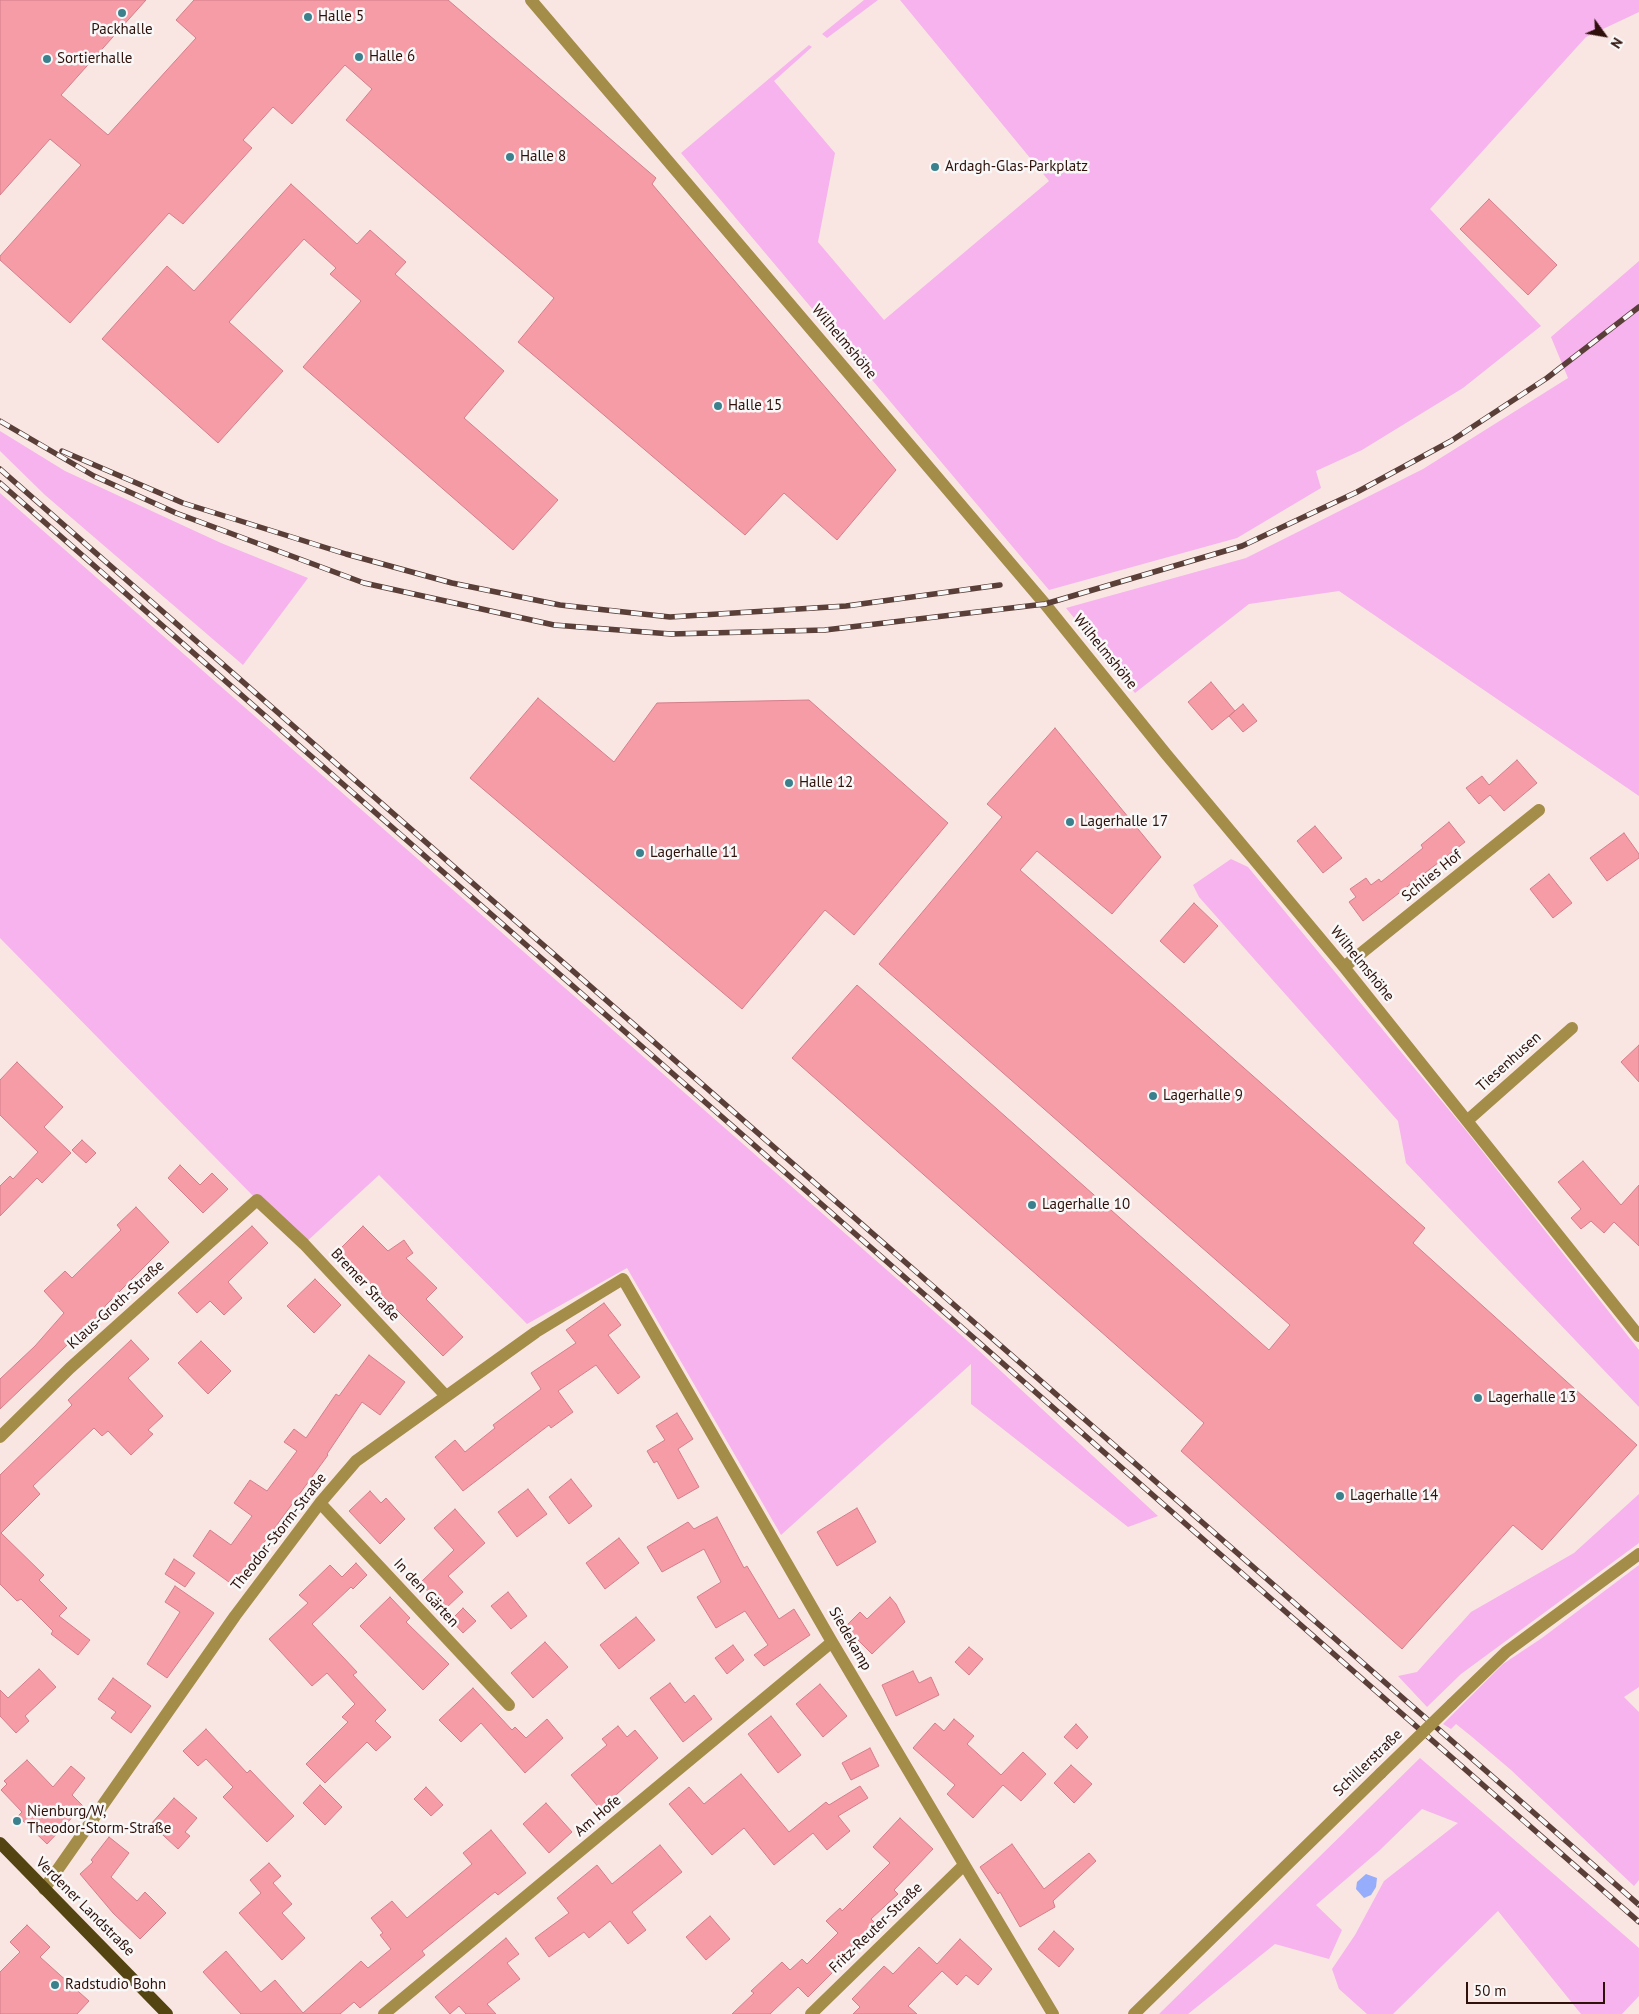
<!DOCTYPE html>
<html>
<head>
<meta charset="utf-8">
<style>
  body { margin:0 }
  #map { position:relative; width:1639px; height:2014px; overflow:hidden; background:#f9e6e2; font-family:"PT Sans",sans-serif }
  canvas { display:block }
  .north { position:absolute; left:1579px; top:10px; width:50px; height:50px; -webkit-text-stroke:4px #f8f8f8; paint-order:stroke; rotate:122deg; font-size:14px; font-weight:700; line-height:20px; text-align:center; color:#2f100a }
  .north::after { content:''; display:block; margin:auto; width:18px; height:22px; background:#2f100a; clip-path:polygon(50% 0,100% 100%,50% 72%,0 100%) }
  .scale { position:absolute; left:1466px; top:1982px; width:139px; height:22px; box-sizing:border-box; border:2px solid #2f100a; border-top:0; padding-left:6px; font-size:15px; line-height:18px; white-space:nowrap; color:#2f100a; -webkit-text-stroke:4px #f8f8f8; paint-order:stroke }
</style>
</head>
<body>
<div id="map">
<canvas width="1639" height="2014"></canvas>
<div class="north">N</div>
<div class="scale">50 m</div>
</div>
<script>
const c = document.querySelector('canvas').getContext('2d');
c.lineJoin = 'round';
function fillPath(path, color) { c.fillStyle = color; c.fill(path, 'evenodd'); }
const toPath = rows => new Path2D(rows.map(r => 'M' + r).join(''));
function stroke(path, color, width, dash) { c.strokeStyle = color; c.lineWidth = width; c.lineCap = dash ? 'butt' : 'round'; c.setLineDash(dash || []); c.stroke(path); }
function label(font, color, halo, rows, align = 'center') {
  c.font = font + ' "PT Sans",sans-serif'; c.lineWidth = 5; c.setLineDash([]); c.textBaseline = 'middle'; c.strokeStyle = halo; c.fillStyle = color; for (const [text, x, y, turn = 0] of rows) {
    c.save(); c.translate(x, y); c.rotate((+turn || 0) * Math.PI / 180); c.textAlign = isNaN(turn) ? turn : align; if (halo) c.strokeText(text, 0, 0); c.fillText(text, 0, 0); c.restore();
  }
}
fillPath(toPath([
  [864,0,878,0,827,38,822,34],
  [900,0,1639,0,1639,12,1586,37,1430,209,1541,326,1463,388,1362,450,1316,471,1321,488,1237,538,1049,590,681,153,809,45,812,47,774,81,835,153,818,242,884,320,1049,181],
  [1639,261,1639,796,1339,591,1249,604,1135,693,1066,608,1246,558,1423,469,1568,378,1551,337],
  [0,431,65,471,221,543,308,578,243,665,45,495,0,451],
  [0,493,977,1349,1158,1516,1128,1527,971,1404,971,1364,781,1535,627,1268,527,1324,379,1175,304,1244,257,1200,0,938],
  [1231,859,1248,867,1464,1128,1639,1350,1639,1407,1406,1163,1398,1121,1199,897,1193,885],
  [1639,1494,1639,1543,1461,1674,1427,1707,1398,1676,1417,1672,1471,1612,1574,1553],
  [1639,1565,1639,1687,1624,1697,1639,1712,1639,1880,1634,1886,1511,1770,1471,1736,1456,1724,1451,1729,1443,1724,1503,1664,1542,1638],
  [1420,1758,1639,1948,1639,1996,1622,2014,1581,2014,1498,1911,1393,2014,1367,2014,1339,1989,1332,1969,1355,1935,1384,1881,1458,1823,1422,1809,1380,1850,1316,1905,1342,1930,1329,1959,1275,1944,1188,2014,1159,2014]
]), '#f6b3ed');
fillPath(toPath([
  [1366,1874,1377,1878,1376,1887,1371,1895,1364,1898,1356,1889,1357,1882]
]), '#96adfc');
const building = toPath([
  [0,0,146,0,61,95,108,135,196,38,176,20,194,0,448,0,656,178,652,184,896,470,837,540,784,493,745,535,518,342,554,298,346,120,372,89,345,65,292,124,273,107,243,140,252,148,183,224,169,213,70,323,0,260,0,256,81,165,50,139,0,195,0,0],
  [291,184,357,244,370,230,406,262,395,274,504,371,464,418,558,500,513,550,303,367,361,301,330,274,336,268,304,239,229,322,283,371,218,443,102,339,167,266,194,291,291,184],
  [1489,199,1557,265,1528,295,1460,229,1489,199],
  [1211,682,1235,711,1212,730,1188,702,1211,682],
  [538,698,614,762,657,703,809,700,948,823,854,935,825,910,742,1009,470,778,538,698],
  [1243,704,1257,721,1243,732,1229,716,1243,704],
  [1055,728,1161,857,1112,914,1037,851,1020,870,1425,1228,1413,1243,1637,1445,1542,1550,1513,1525,1402,1649,1181,1451,1204,1423,792,1058,857,985,1269,1350,1290,1325,879,964,1002,817,987,804,1055,728],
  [1517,760,1537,783,1504,811,1490,795,1479,804,1466,788,1482,776,1489,785,1517,760],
  [1449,822,1465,842,1363,921,1349,902,1356,897,1350,889,1366,878,1371,885,1379,879,1381,882,1423,848,1421,845,1449,822],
  [1315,826,1342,858,1323,873,1297,841,1315,826],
  [1624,833,1639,854,1639,858,1607,881,1590,858,1624,833],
  [1549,874,1572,903,1553,918,1530,889,1549,874],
  [1194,903,1218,926,1184,963,1160,941,1194,903],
  [1639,1045,1639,1082,1621,1062,1639,1045],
  [17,1062,63,1107,44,1127,71,1153,42,1183,37,1178,0,1216,0,1186,10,1176,13,1179,38,1152,0,1115,0,1080,17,1062],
  [82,1140,96,1153,86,1163,72,1150,82,1140],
  [1583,1161,1621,1205,1639,1185,1639,1246,1614,1222,1604,1233,1591,1221,1581,1229,1571,1218,1581,1209,1558,1182,1583,1161],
  [180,1165,200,1185,212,1173,228,1189,203,1213,168,1178,180,1165],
  [136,1207,169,1242,105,1306,106,1308,0,1409,0,1379,35,1346,64,1313,44,1291,65,1271,72,1278,121,1230,117,1225,136,1207],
  [252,1226,268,1243,228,1282,242,1298,224,1315,210,1301,197,1313,178,1293,252,1226],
  [363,1226,388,1251,404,1240,413,1253,406,1258,437,1288,426,1299,463,1337,443,1356,338,1251,363,1226],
  [315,1279,341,1305,314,1333,287,1306,315,1279],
  [604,1303,621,1325,608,1335,640,1377,618,1394,596,1365,558,1391,573,1412,551,1428,549,1425,463,1491,435,1457,455,1440,465,1452,495,1428,493,1425,541,1389,531,1373,576,1343,566,1330,604,1303],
  [131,1340,149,1359,128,1378,163,1416,148,1430,153,1434,131,1455,108,1431,102,1436,94,1428,33,1486,40,1494,1,1533,44,1575,39,1580,67,1608,59,1616,90,1640,78,1655,51,1634,53,1631,21,1599,17,1601,0,1584,0,1475,72,1405,68,1400,131,1340],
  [201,1341,231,1371,208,1394,178,1363,201,1341],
  [369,1355,405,1382,380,1415,362,1402,327,1454,328,1455,233,1585,193,1556,210,1530,231,1545,252,1516,234,1503,250,1480,267,1491,297,1451,284,1442,294,1429,306,1438,336,1394,339,1396,369,1355],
  [677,1413,693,1439,678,1449,699,1487,678,1499,657,1461,654,1463,647,1451,665,1440,656,1426,677,1413],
  [571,1479,592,1506,569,1524,549,1497,571,1479],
  [528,1489,547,1514,517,1537,498,1512,528,1489],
  [370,1491,381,1503,386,1498,405,1519,380,1544,349,1511,370,1491],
  [857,1508,876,1542,837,1566,817,1532,857,1508],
  [455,1509,485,1543,448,1576,463,1592,445,1609,420,1583,454,1550,434,1528,455,1509],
  [717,1517,744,1568,747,1566,779,1619,794,1609,810,1635,764,1666,754,1655,768,1645,745,1611,716,1628,697,1597,721,1582,704,1549,662,1572,647,1547,688,1522,694,1529,717,1517],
  [619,1538,639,1563,605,1589,586,1563,619,1538],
  [174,1559,195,1573,185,1587,165,1574,174,1559],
  [356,1563,367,1575,353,1589,351,1587,312,1624,357,1672,353,1675,386,1710,375,1721,391,1737,376,1751,367,1742,325,1783,306,1764,348,1722,342,1717,355,1704,327,1673,312,1686,269,1639,308,1603,299,1595,330,1565,342,1577,356,1563],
  [175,1586,214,1613,167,1678,147,1664,180,1612,165,1602,175,1586],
  [508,1592,527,1616,511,1629,491,1606,508,1592],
  [390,1597,410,1618,406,1622,449,1664,423,1690,360,1626,390,1597],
  [890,1597,896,1604,905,1622,872,1654,845,1627,860,1612,867,1619,890,1597],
  [463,1608,476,1621,463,1633,451,1620,463,1608],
  [636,1617,655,1640,619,1669,600,1645,636,1617],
  [545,1642,568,1667,533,1698,511,1673,545,1642],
  [733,1645,744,1660,727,1674,715,1658,733,1645],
  [969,1647,983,1659,969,1675,955,1662,969,1647],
  [39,1669,56,1687,25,1716,29,1721,16,1733,0,1716,0,1690,8,1698,39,1669],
  [913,1671,919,1683,931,1677,939,1695,896,1716,882,1685,913,1671],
  [113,1678,151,1706,131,1733,111,1718,116,1712,98,1699,113,1678],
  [670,1683,685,1703,694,1695,712,1719,683,1742,650,1698,670,1683],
  [820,1684,847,1716,823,1737,796,1704,820,1684],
  [473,1688,512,1730,515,1727,526,1738,547,1719,563,1738,525,1773,481,1723,461,1742,439,1720,473,1688],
  [771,1716,801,1755,778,1773,748,1734,771,1716],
  [954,1719,974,1736,967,1744,1001,1775,1023,1752,1046,1774,1021,1801,1003,1785,973,1818,947,1794,955,1785,913,1748,935,1723,944,1731,954,1719],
  [1076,1724,1088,1737,1077,1749,1064,1737,1076,1724],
  [618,1726,627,1737,635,1730,658,1758,600,1809,571,1775,607,1745,602,1739,618,1726],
  [206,1729,247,1773,250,1770,294,1816,267,1842,223,1797,233,1787,206,1759,198,1766,183,1751,206,1729],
  [870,1748,879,1766,851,1780,842,1763,870,1748],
  [27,1760,53,1787,71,1766,85,1778,72,1795,83,1806,47,1844,18,1816,22,1812,1,1790,7,1784,4,1781,27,1760],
  [1071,1765,1092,1784,1074,1803,1054,1783,1071,1765],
  [741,1774,789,1832,826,1802,829,1805,860,1786,868,1798,838,1816,850,1831,827,1850,813,1833,774,1865,744,1828,712,1855,669,1804,689,1787,704,1804,741,1774],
  [320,1785,342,1807,325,1825,303,1803,320,1785],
  [426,1787,443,1805,431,1816,414,1799,426,1787],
  [174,1798,197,1818,185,1832,190,1836,178,1849,151,1824,174,1798],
  [546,1803,572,1832,549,1853,523,1824,546,1803],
  [900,1818,933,1849,894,1890,898,1894,871,1919,876,1924,865,1934,868,1937,808,1997,798,1987,770,2014,732,2014,754,1993,751,1991,782,1962,790,1970,802,1959,807,1964,838,1933,826,1921,840,1908,842,1911,890,1863,873,1847,900,1818],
  [491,1830,526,1873,498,1895,495,1892,422,1951,425,1955,360,2008,354,2002,340,2014,241,2014,203,1972,226,1951,261,1992,275,1980,303,2013,361,1961,368,1968,391,1949,380,1935,383,1933,371,1918,392,1901,407,1918,472,1864,463,1853,491,1830],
  [109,1837,129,1853,111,1877,137,1901,145,1892,166,1913,140,1939,113,1913,80,1874,93,1862,91,1860,109,1837],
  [1012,1844,1044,1889,1089,1853,1096,1861,1053,1901,1055,1907,1020,1927,1000,1892,998,1894,980,1867,1012,1844],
  [660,1845,682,1872,632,1912,646,1930,628,1944,610,1921,589,1938,584,1932,549,1957,535,1938,569,1913,557,1898,597,1865,612,1884,660,1845],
  [269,1863,281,1876,273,1883,292,1904,282,1913,305,1938,282,1960,239,1913,261,1893,250,1880,269,1863],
  [710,1916,730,1939,706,1960,686,1937,710,1916],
  [27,1925,50,1947,40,1957,89,2001,77,2014,0,2014,0,1972,20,1952,10,1942,27,1925],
  [1054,1931,1074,1949,1059,1967,1038,1949,1054,1931],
  [506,1938,519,1954,507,1963,520,1979,487,2004,496,2014,466,2014,459,2006,450,2014,435,1997,506,1938],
  [960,1939,992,1969,978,1985,966,1975,957,1985,942,1971,908,2006,917,2014,853,2014,860,2007,852,1999,884,1966,893,1974,919,1947,937,1964,960,1939]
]);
fillPath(building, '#f59ca7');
stroke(building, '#d47e8a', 1);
stroke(toPath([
  [531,0,1045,604,1166,754,1344,967,1639,1336],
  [1344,967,1539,810],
  [1468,1120,1572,1028],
  [0,1437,70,1368,257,1200,304,1244,446,1396],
  [320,1503,509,1705],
  [1452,1704,1506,1652,1639,1554],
  [44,1889,235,1616,320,1503,356,1461,536,1332,623,1279,832,1642,1053,2014],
  [384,2014,832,1642],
  [811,2014,964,1865],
  [1134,2014,1381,1773]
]), '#a48d48', 12);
stroke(toPath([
  [0,1843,167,2014]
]), '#534411', 12);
const rail = toPath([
  [0,421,94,476,176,513,364,583,554,625,671,634,825,630,1045,604,1242,546,1357,492,1451,441,1547,378,1639,307],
  [62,451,183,503,346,554,452,583,560,605,670,617,846,606,1000,585],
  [0,469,1639,1905],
  [0,483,1639,1922]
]);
stroke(rail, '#5a3e38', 5.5);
stroke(rail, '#f8f8f8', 4, [11]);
stroke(toPath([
  [1381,1773,1452,1704]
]), '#a48d48', 12);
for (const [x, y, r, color] of [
  [122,13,5,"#3b808d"],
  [308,17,5,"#3b808d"],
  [359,57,5,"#3b808d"],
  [47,59,5,"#3b808d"],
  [510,157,5,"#3b808d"],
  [935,167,5,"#3b808d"],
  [718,406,5,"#3b808d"],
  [789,783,5,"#3b808d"],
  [1070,822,5,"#3b808d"],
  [640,853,5,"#3b808d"],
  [1153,1096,5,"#3b808d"],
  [1032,1205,5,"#3b808d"],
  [1478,1398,5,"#3b808d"],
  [1340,1496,5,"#3b808d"],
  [17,1821,5,"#3b808d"],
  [55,1985,5,"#3b808d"]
]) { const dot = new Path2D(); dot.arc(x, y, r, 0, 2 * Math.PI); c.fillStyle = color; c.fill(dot); stroke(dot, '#f8f8f8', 2); }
label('15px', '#2f100a', '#f8f8f8', [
  ["Halle 5",318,17],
  ["Packhalle",122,30,"center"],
  ["Halle 6",369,57],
  ["Sortierhalle",57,59],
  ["Halle 8",520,157],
  ["Ardagh-Glas-Parkplatz",945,167],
  ["Halle 15",728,406],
  ["Halle 12",799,783],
  ["Lagerhalle 17",1080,822],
  ["Lagerhalle 11",650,853],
  ["Lagerhalle 9",1163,1096],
  ["Lagerhalle 10",1042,1205],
  ["Lagerhalle 13",1488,1398],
  ["Lagerhalle 14",1350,1496],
  ["Nienburg/W,",27,1812],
  ["Theodor-Storm-Straße",27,1829],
  ["Radstudio Bohn",65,1985]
], 'left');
label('15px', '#2f100a', '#f8f8f8', [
  ["Wilhelmshöhe",844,342,50],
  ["Wilhelmshöhe",1105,652,51],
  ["Schlies Hof",1432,876,-39],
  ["Wilhelmshöhe",1362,964,51],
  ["Tiesenhusen",1509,1062,-42],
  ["Bremer Straße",365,1285,47],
  ["Klaus-Groth-Straße",116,1305,-42],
  ["Theodor-Storm-Straße",279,1532,-52],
  ["In den Gärten",426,1593,47],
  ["Siedekamp",850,1639,60],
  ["Schillerstraße",1368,1763,-44],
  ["Am Hofe",598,1816,-40],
  ["Verdener Landstraße",85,1907,45],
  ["Fritz-Reuter-Straße",876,1928,-44]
]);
</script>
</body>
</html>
